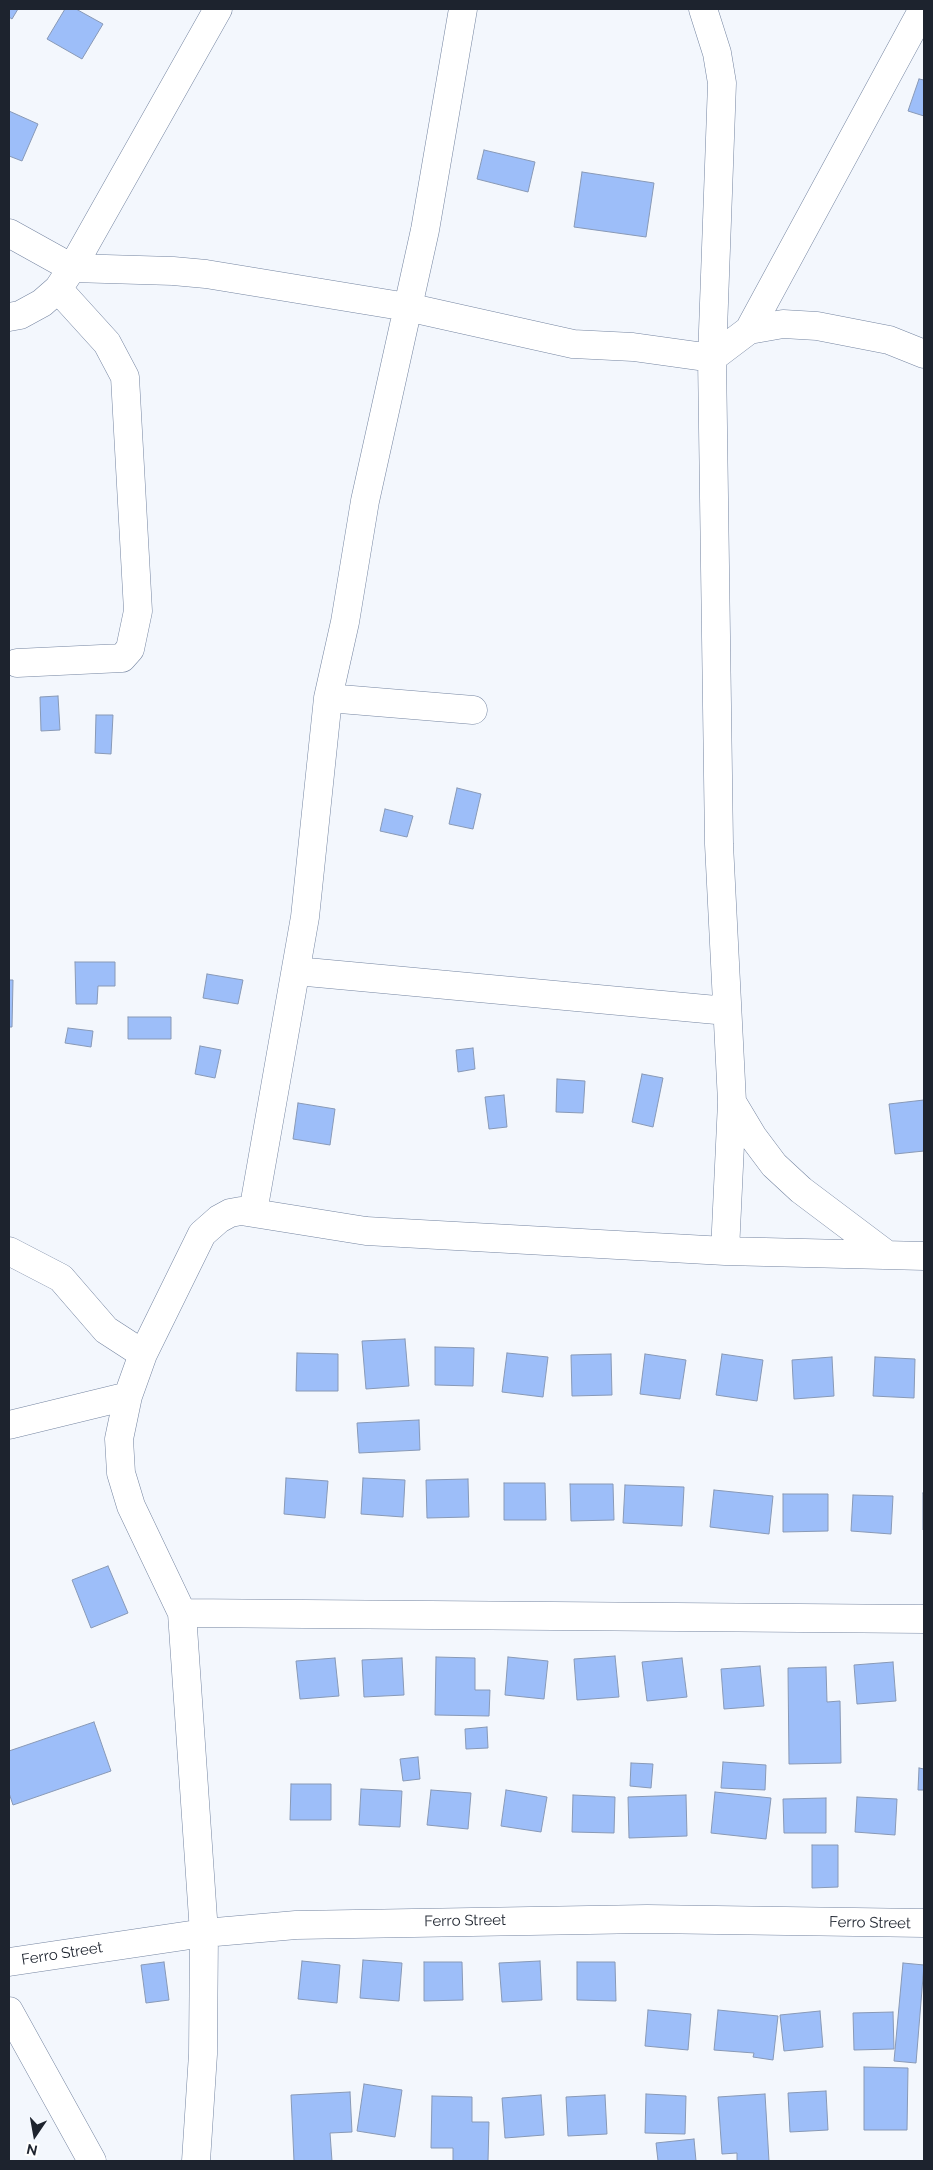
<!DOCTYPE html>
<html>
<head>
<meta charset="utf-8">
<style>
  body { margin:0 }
  #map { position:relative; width:933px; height:2170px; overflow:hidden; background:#f3f7fd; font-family:Raleway,sans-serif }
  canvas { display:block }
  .frame { position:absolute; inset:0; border:10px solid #1d232e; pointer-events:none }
  .north { position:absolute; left:10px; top:2110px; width:50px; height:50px; -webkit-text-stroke:4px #fff; paint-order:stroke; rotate:192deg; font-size:14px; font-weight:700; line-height:20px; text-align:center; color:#1d232e }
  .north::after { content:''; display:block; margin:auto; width:18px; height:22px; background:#1d232e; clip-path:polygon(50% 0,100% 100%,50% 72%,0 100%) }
</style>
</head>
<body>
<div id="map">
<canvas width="933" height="2170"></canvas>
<div class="frame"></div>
<div class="north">N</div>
</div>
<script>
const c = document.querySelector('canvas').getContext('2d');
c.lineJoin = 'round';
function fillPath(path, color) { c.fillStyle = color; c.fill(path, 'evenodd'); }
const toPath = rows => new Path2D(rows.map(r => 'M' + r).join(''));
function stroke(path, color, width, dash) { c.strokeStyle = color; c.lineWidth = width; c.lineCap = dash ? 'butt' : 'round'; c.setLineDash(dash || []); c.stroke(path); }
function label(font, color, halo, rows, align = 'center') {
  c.font = font + ' Raleway,sans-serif'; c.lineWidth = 5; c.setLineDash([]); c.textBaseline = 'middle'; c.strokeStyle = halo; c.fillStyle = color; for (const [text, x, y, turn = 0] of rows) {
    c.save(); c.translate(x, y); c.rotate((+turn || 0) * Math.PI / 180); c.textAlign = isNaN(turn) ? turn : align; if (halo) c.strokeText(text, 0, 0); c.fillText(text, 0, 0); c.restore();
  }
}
const building = toPath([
  [9,9,18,9,12,19,9,17,9,9],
  [65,9,76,9,103,24,82,59,47,39,65,9],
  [919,79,924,80,924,116,908,111,919,79],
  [9,111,38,124,22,161,9,156,9,111],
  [484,150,535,162,528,192,477,179,484,150],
  [582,172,654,183,646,237,574,227,582,172],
  [58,696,60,730,41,731,40,697,58,696],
  [96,715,113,715,111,754,95,753,96,715],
  [457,788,481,794,473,829,449,824,457,788],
  [385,809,413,816,407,837,380,831,385,809],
  [75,962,115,962,115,986,98,986,97,1004,76,1004,75,962],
  [207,974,243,980,238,1004,203,998,207,974],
  [9,980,13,980,12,1027,9,1027,9,980],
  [128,1017,171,1017,171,1039,128,1039,128,1017],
  [68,1028,93,1031,91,1047,65,1043,68,1028],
  [200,1046,221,1050,215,1078,195,1074,200,1046],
  [473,1048,475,1069,458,1072,456,1050,473,1048],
  [642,1074,663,1078,653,1127,632,1122,642,1074],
  [557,1079,585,1081,583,1113,556,1112,557,1079],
  [504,1095,507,1127,489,1129,485,1097,504,1095],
  [924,1100,924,1151,895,1154,889,1104,924,1100],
  [298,1103,335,1109,330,1145,293,1139,298,1103],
  [405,1339,409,1386,366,1389,362,1341,405,1339],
  [435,1347,474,1348,473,1386,435,1385,435,1347],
  [297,1353,338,1354,338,1391,296,1391,297,1353],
  [507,1353,548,1357,543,1397,502,1392,507,1353],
  [611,1354,612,1395,572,1396,571,1355,611,1354],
  [645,1354,686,1360,680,1399,640,1394,645,1354],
  [722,1354,763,1360,757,1401,716,1395,722,1354],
  [832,1357,834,1396,794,1399,792,1360,832,1357],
  [875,1357,915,1359,914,1398,873,1396,875,1357],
  [419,1420,420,1450,359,1453,357,1423,419,1420],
  [286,1478,328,1481,325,1518,284,1514,286,1478],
  [363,1478,405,1480,403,1517,361,1514,363,1478],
  [468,1479,469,1517,427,1518,426,1480,468,1479],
  [504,1483,545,1483,546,1520,504,1520,504,1483],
  [570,1484,613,1484,614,1520,571,1521,570,1484],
  [625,1485,684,1487,682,1526,623,1523,625,1485],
  [714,1490,773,1496,769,1534,710,1527,714,1490],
  [923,1493,924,1493,924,1530,923,1530,923,1493],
  [783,1494,828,1494,828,1531,783,1532,783,1494],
  [853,1495,893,1496,891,1534,851,1531,853,1495],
  [108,1566,128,1613,91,1628,72,1580,108,1566],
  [615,1656,619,1697,577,1700,574,1659,615,1656],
  [436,1657,475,1658,475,1690,490,1690,489,1716,435,1715,436,1657],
  [508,1657,548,1661,544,1699,505,1695,508,1657],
  [335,1658,339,1696,300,1699,296,1661,335,1658],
  [402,1658,404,1695,364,1697,362,1660,402,1658],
  [682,1658,687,1697,647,1701,642,1662,682,1658],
  [893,1662,896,1701,857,1704,854,1665,893,1662],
  [760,1666,764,1706,724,1709,721,1669,760,1666],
  [826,1667,827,1702,840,1701,841,1763,789,1764,788,1668,826,1667],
  [94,1722,111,1771,13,1805,9,1793,9,1751,94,1722],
  [487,1727,488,1748,466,1749,465,1729,487,1727],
  [418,1757,420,1779,403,1781,400,1759,418,1757],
  [723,1762,766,1765,765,1790,721,1788,723,1762],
  [631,1763,653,1764,651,1788,630,1786,631,1763],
  [919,1768,924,1769,924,1790,918,1790,919,1768],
  [291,1784,331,1784,331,1820,290,1820,291,1784],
  [361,1789,402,1791,400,1827,359,1825,361,1789],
  [431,1790,471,1793,468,1829,427,1825,431,1790],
  [506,1790,547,1797,541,1832,501,1826,506,1790],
  [715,1792,771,1798,766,1839,711,1833,715,1792],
  [573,1795,615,1797,614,1833,572,1832,573,1795],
  [686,1795,687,1836,629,1838,628,1797,686,1795],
  [857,1797,897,1799,895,1835,855,1832,857,1797],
  [826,1798,826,1833,784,1833,783,1799,826,1798],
  [812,1845,838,1845,838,1887,812,1888,812,1845],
  [363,1960,402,1963,399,2001,360,1998,363,1960],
  [302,1961,340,1965,337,2003,298,1999,302,1961],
  [540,1961,542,2000,502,2002,499,1963,540,1961],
  [164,1962,169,2000,146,2003,141,1965,164,1962],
  [424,1962,462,1962,463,2000,424,2001,424,1962],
  [577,1962,615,1962,616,2001,577,2000,577,1962],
  [903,1963,924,1965,916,2063,894,2061,903,1963],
  [648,2010,691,2014,688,2050,645,2046,648,2010],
  [718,2010,778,2016,773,2060,753,2057,754,2053,714,2050,718,2010],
  [820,2011,823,2047,784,2051,780,2015,820,2011],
  [893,2012,894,2049,854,2050,853,2013,893,2012],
  [864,2067,908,2068,907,2130,864,2130,864,2067],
  [364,2084,402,2090,395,2137,357,2131,364,2084],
  [826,2091,828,2130,790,2132,788,2093,826,2091],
  [350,2092,352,2132,330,2133,332,2161,294,2161,291,2095,350,2092],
  [646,2094,686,2096,685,2134,645,2133,646,2094],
  [765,2094,769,2161,737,2161,737,2153,722,2154,718,2097,765,2094],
  [541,2095,544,2135,505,2138,502,2098,541,2095],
  [605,2095,607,2134,568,2136,566,2097,605,2095],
  [432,2096,472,2097,472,2122,489,2122,488,2161,453,2161,453,2148,431,2148,432,2096],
  [694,2139,696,2161,658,2161,656,2143,694,2139]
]);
fillPath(building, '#9dbef9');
stroke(building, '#8899b6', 1);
const street = toPath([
  [703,9,717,53,722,83,712,358,719,844,732,1102,725,1251],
  [9,233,72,268,173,271,206,274,407,307,573,344,633,347,712,358,749,330,783,324,817,326,889,340,924,354],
  [9,317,20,315,42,303,58,289,72,268,218,9],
  [749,330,923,9],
  [17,663,122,658,130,649,138,611,125,377,107,343,58,289],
  [328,698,473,710],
  [296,971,727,1011],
  [732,1102,753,1137,774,1165,801,1190,886,1254],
  [253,1212,305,917,328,698,345,622,365,501,425,230,463,9],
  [9,1251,61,1278,106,1330,143,1354],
  [9,1425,128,1396],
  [182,1613,924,1619],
  [9,1962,204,1933,296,1925,647,1919,924,1923],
  [9,2011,92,2161],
  [196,2161,203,2054,204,1933,182,1613,131,1506,121,1473,119,1439,128,1396,143,1354,202,1234,219,1219,230,1213,241,1211,366,1231,725,1251,924,1256]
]);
stroke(street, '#7585a1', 29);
stroke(street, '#fff', 28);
label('15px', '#1d232e', '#fff', [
  ["Ferro Street",465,1921,-1],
  ["Ferro Street",870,1923,1],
  ["Ferro Street",62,1954,-9]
]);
</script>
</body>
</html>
